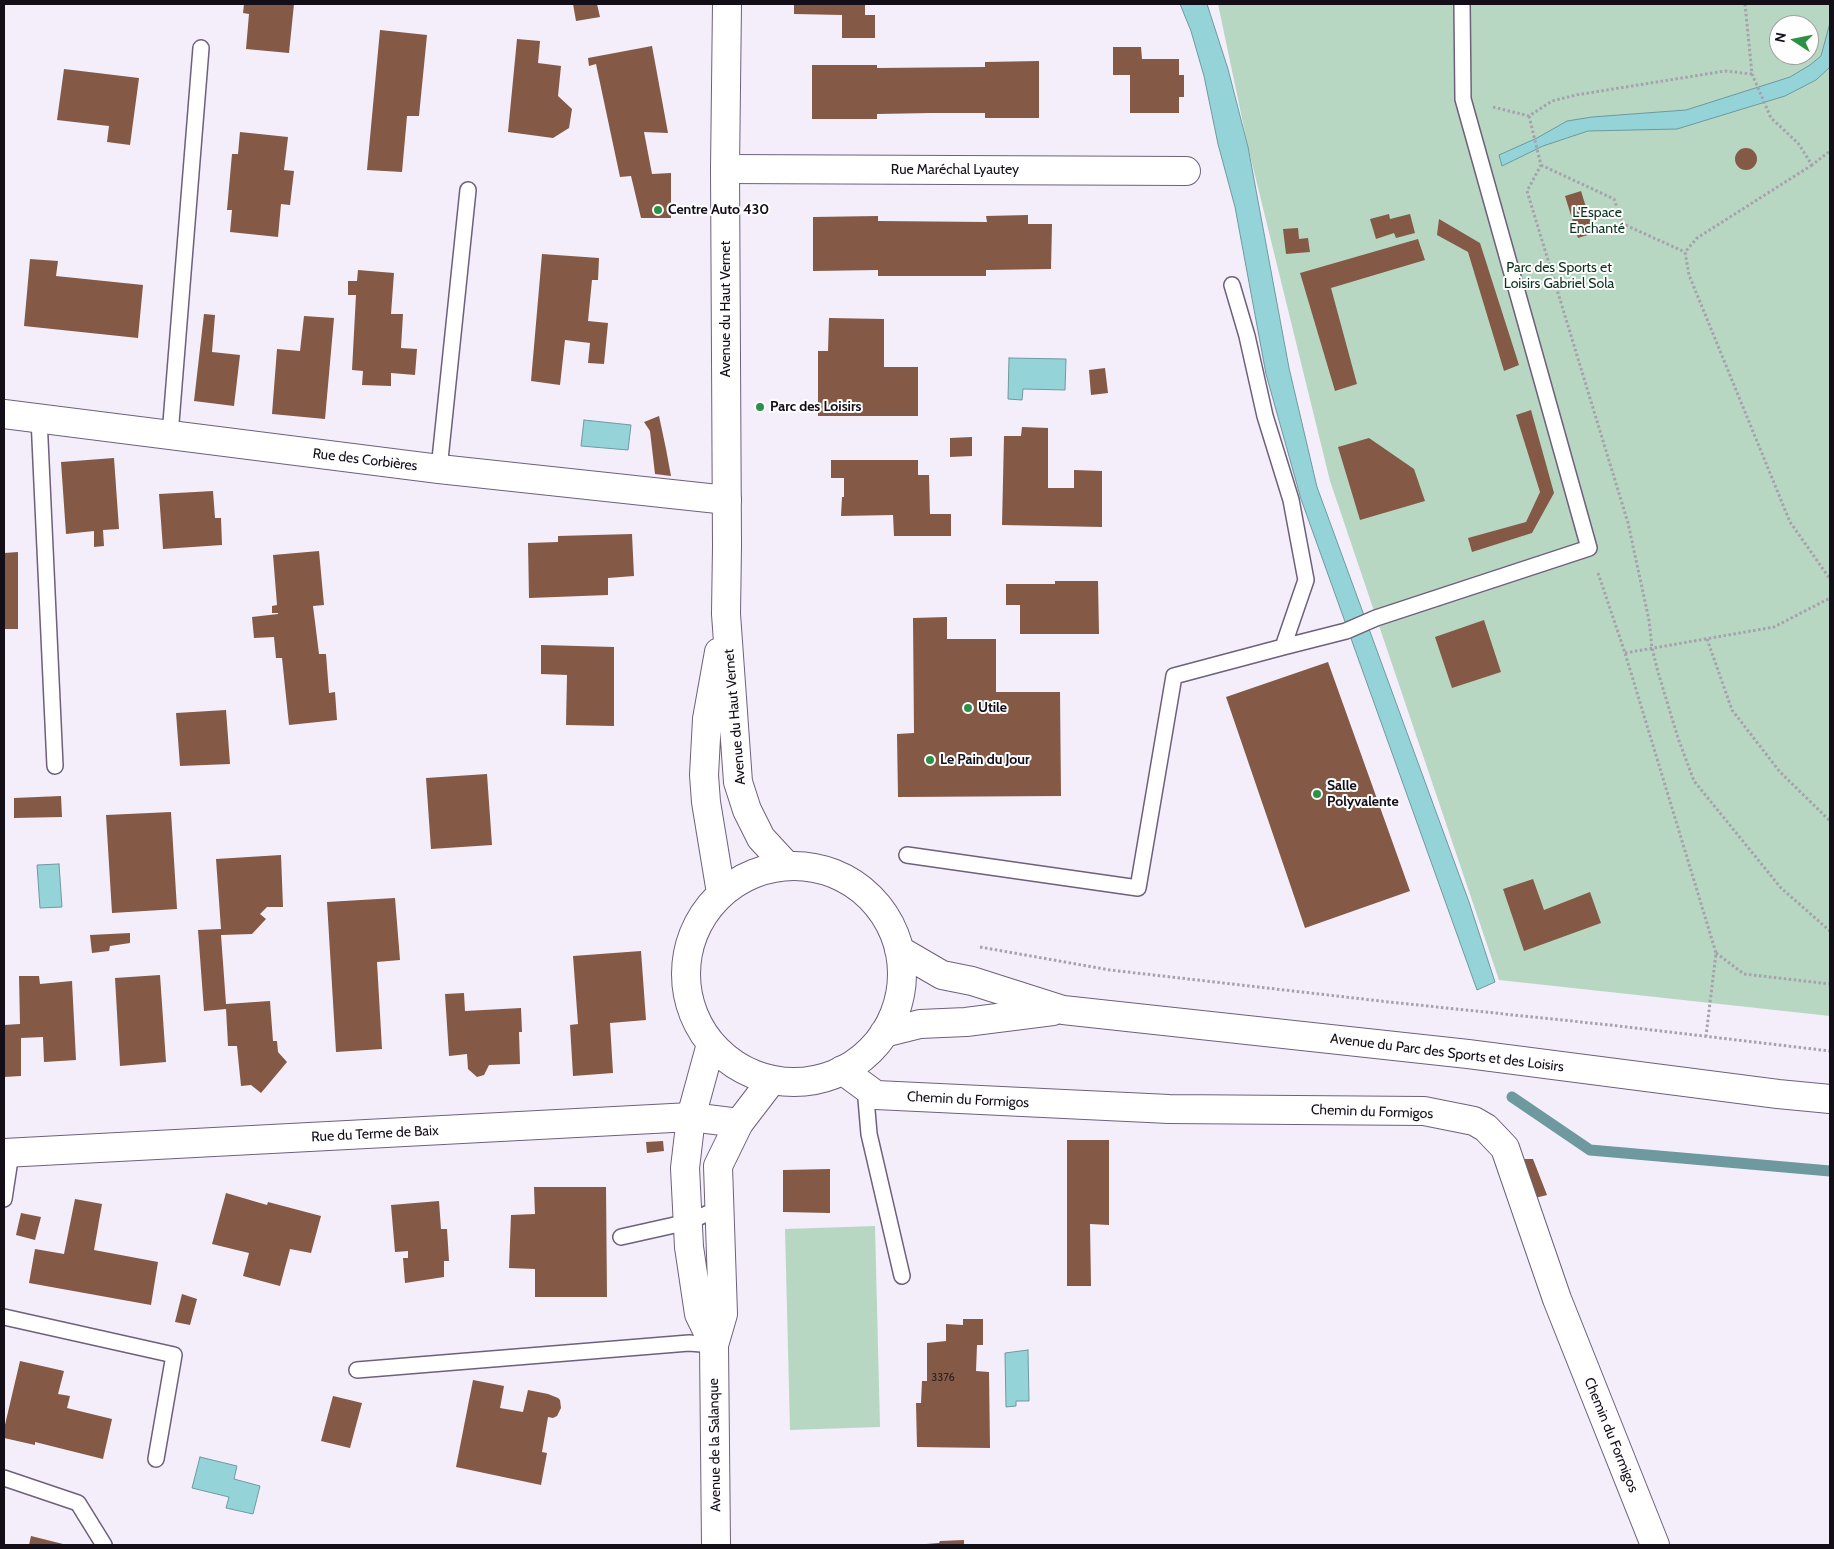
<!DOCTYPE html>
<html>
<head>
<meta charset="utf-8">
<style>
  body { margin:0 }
  #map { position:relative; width:1834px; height:1549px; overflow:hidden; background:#f4eefa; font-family:Cabin,sans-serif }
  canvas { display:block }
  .frame { position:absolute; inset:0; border:5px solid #140e19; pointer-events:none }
  .north { position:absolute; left:1769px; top:15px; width:50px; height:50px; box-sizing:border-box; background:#fefefe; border:1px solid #a09ea2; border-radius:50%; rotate:281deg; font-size:14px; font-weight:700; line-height:20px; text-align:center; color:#140e19 }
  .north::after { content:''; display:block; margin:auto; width:18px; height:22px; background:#2c9147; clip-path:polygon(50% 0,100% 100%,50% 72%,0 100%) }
</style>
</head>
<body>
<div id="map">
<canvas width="1834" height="1549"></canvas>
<div class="frame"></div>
<div class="north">N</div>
</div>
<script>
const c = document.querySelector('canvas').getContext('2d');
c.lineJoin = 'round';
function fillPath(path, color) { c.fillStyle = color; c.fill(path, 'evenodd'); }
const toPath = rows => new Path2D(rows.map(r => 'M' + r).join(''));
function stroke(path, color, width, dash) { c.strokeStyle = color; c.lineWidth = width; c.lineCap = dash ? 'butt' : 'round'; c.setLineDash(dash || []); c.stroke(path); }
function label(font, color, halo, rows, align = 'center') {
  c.font = font + ' Cabin,sans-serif'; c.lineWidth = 4; c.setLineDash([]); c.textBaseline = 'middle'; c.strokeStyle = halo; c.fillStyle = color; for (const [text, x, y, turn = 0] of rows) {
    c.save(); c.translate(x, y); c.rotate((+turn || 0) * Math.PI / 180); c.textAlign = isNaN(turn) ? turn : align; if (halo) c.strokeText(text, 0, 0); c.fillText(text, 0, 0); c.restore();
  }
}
fillPath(toPath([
  [1218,4,1830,4,1830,1016,1499,980,1330,481,1248,147],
  [1779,25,1809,25,1809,55,1779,55],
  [875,1226,880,1427,790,1430,785,1229]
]), '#b8d7c3');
const water = toPath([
  [1180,4,1207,4,1228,69,1248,147,1289,368,1317,487,1469,902,1495,982,1477,990,1301,499,1266,374,1235,207,1218,144,1204,76,1191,31,1180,4],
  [1830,23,1830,67,1816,80,1785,96,1677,129,1588,131,1543,146,1502,166,1499,155,1537,138,1567,121,1592,117,1686,110,1790,77,1810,65,1821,56,1830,23],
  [1009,358,1066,359,1065,390,1023,389,1022,400,1008,399,1009,358],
  [584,420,631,425,628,450,581,446,584,420],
  [59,864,62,907,40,908,37,865,59,864],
  [1028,1350,1029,1401,1016,1401,1016,1406,1006,1407,1005,1353,1028,1350],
  [200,1457,237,1466,234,1479,260,1486,253,1514,226,1508,229,1497,192,1488,200,1457]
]);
fillPath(water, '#94d4d9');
stroke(water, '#6e999f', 1);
stroke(toPath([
  [1512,1097,1590,1150,1830,1171]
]), '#6e999f', 11);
fillPath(toPath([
  [244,4,294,4,289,53,246,49,249,14,243,13],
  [573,4,597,4,600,17,576,21],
  [794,4,865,4,865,15,875,15,875,38,842,38,842,15,794,14],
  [380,30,427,35,419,116,407,116,402,172,367,170],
  [517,39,540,41,538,63,561,66,558,96,572,109,569,128,553,138,508,132],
  [652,46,668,133,644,132,652,174,671,173,671,218,641,218,631,176,620,177,596,64,589,66,588,58],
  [1113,47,1141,47,1142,59,1179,59,1179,75,1184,75,1184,97,1179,97,1179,113,1130,113,1130,75,1113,75],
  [1039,61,1039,118,985,118,985,113,931,113,877,114,877,119,812,119,812,65,877,65,877,68,985,67,985,62],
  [64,69,139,78,130,145,107,142,109,126,57,120],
  [240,132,288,137,284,170,294,171,290,205,281,204,278,237,230,232,232,210,227,210,232,154,238,154],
  '1735 159a11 11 0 1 1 22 0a11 11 0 1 1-22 0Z',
  [1581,191,1594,233,1578,238,1565,196],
  [1389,214,1390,219,1410,214,1415,233,1396,238,1394,233,1376,239,1370,219],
  [1028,215,1028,224,1052,224,1051,269,986,270,986,276,878,276,878,270,813,271,813,217,878,216,878,221,987,222,986,216],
  [1439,219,1480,243,1519,365,1504,371,1468,252,1437,235],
  [1298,228,1299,239,1308,238,1310,252,1286,254,1283,229],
  [1418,239,1425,260,1331,288,1357,384,1335,391,1300,273],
  [542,254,599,258,598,280,592,280,588,321,608,323,604,364,588,363,590,343,565,340,560,385,531,381],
  [30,259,58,261,56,276,143,285,138,338,24,326],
  [358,270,394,273,391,314,403,314,401,348,417,349,415,375,391,373,391,386,362,385,363,371,352,370,356,295,348,295,348,281,357,281],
  [204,314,215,315,212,352,240,355,234,406,194,401],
  [304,316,334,318,325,419,272,414,277,349,300,351],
  [829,318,884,319,884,367,918,367,918,416,818,416,818,351,828,351],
  [1105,368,1108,393,1091,395,1089,370],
  [1531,410,1554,493,1532,533,1472,552,1468,538,1526,522,1540,492,1516,415],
  [659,416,666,449,671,476,655,474,650,431,644,422],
  [1022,427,1048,428,1048,488,1074,488,1074,470,1102,471,1102,527,1002,525,1004,436,1021,436],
  [972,437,972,456,950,457,950,438],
  [1369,438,1414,469,1425,501,1360,520,1338,447],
  [114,458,119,529,103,530,104,546,94,547,94,531,66,534,61,462],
  [831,460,918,460,918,475,929,475,930,514,951,514,951,536,894,536,893,515,841,516,842,497,844,497,844,478,831,478],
  [213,491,215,518,221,518,222,545,163,549,159,494],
  [632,534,634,576,608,578,608,595,529,598,528,543,558,542,558,536],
  [319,551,324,605,313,606,319,654,326,654,329,693,335,692,337,720,289,725,282,658,276,658,274,637,254,638,252,617,278,614,278,613,272,613,272,606,277,605,273,555],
  [18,552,18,629,4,629,4,553],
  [1055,581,1098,581,1099,634,1020,634,1020,605,1006,605,1006,584,1055,584],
  [947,617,947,639,996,639,996,692,1060,692,1061,796,898,797,897,734,914,733,913,618],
  [1484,620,1501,672,1452,688,1435,637],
  [541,645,614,647,614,726,566,725,567,675,541,674],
  [1328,662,1410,891,1305,928,1226,697],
  [226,710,230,764,180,766,176,713],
  [487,774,492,845,431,849,426,778],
  [61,796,62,817,14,818,14,798],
  [171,812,177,909,112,913,106,815],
  [281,855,283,907,267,907,260,914,266,919,252,934,221,935,226,1004,270,1001,273,1041,277,1041,278,1052,287,1062,261,1093,251,1085,241,1086,237,1046,228,1046,226,1009,204,1011,198,930,221,929,216,859],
  [1533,879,1544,910,1590,892,1601,923,1524,951,1503,889],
  [395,898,400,960,377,962,382,1049,336,1052,327,902],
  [130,933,130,943,110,946,109,951,92,953,90,935],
  [641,951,646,1020,610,1023,613,1073,573,1076,570,1025,578,1024,573,956],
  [160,975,166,1062,120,1066,115,978],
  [19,976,39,976,40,984,72,981,76,1060,44,1062,43,1037,21,1038,21,1076,4,1077,4,1025,20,1024],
  [464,993,465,1011,521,1008,522,1032,519,1032,520,1064,489,1065,484,1075,477,1077,468,1069,467,1054,449,1056,445,994],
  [1067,1140,1109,1140,1109,1225,1090,1224,1091,1286,1067,1286],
  [663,1141,664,1151,647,1153,646,1142],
  [1511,1159,1533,1159,1547,1195,1527,1200],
  [830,1169,830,1213,783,1212,783,1170],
  [534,1187,606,1187,607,1297,535,1297,535,1269,509,1268,511,1215,535,1214],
  [226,1193,267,1205,268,1202,321,1216,311,1253,290,1249,280,1286,243,1276,249,1253,212,1244],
  [75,1199,102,1204,94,1250,158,1262,151,1305,29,1283,35,1249,64,1254],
  [439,1201,441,1229,447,1229,449,1261,444,1261,444,1277,405,1283,403,1258,408,1258,408,1251,395,1252,391,1205],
  [21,1213,41,1217,35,1240,16,1235],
  [182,1294,197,1299,190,1325,175,1322],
  [963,1319,983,1319,983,1345,977,1345,976,1371,989,1372,990,1448,917,1447,916,1403,921,1403,922,1381,927,1381,927,1343,946,1341,946,1324,963,1325],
  [20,1361,64,1371,58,1394,70,1396,67,1408,112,1419,103,1459,35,1442,35,1445,4,1438,4,1429],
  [473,1380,504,1386,500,1408,523,1412,528,1390,548,1394,558,1398,560,1400,561,1408,557,1416,553,1418,548,1417,542,1452,547,1453,541,1485,456,1467],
  [333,1396,362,1403,350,1448,321,1441],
  [31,1536,67,1545,29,1545],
  [964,1540,964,1545,926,1545,926,1544,939,1543,940,1541]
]), '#845946');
const service = toPath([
  [39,418,55,766],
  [170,435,201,48],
  [439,469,468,190],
  [1283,647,1346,631,1376,618,1589,548,1463,99,1462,4],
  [907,855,1138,888,1174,676,1283,647,1306,580,1291,500,1265,416,1247,336,1232,285],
  [865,1087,869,1134,902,1276],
  [4,1199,11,1153],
  [621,1237,688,1222,720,1208],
  [4,1317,174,1355,156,1459],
  [357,1370,689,1343,714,1345],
  [4,1478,78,1503,104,1545]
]);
const minor = toPath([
  [725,169,1186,171],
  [4,414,439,469,727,500],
  [842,1070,876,1095,1169,1109,1424,1111,1474,1121,1486,1128,1505,1148,1557,1299,1655,1545],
  [4,1153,691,1117,739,1123]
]);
const secondary = toPath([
  [727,4,725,169,727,546,726,614,738,782,747,810,761,838,786,865],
  [719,652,707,719,704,775,706,802,721,893],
  '686 974a108 108 0 1 1 216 0a108 108 0 1 1-216 0Z',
  [899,950,942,975,972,981,1063,1010,1468,1054,1778,1094,1830,1099],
  [884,1033,920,1024,966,1022,1053,1011],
  [711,1044,691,1117,685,1168,689,1247,699,1314,714,1345],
  [716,1545,714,1345,723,1314,718,1166,739,1123,772,1080]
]);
stroke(service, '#6e607b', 18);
stroke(minor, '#6e607b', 30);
stroke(secondary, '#6e607b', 30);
stroke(toPath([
  [1745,4,1752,74,1771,118,1798,143,1812,165,1830,151],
  [1493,107,1529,116,1552,101,1576,95,1725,71,1752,74],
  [1529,116,1541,165,1527,191,1628,523,1649,620,1652,648,1658,672,1678,738,1694,781,1781,888,1830,931],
  [1541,165,1614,199,1623,224,1685,252],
  [1812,165,1697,238,1685,252,1689,275,1790,522,1830,579],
  [1598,573,1625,653,1716,953,1706,1036],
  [1707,639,1732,710,1780,772,1830,821],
  [1625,653,1774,627,1830,598],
  [980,947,1110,970,1389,1002,1610,1025,1830,1051],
  [1716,953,1744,974,1830,984]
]), '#a7a1ad', 3, [2.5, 2.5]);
stroke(service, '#fff', 15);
stroke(minor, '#fff', 28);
stroke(secondary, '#fff', 28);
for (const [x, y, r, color] of [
  [658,210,5,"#2c9147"],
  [760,407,5,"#2c9147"],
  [968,708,5,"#2c9147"],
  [930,760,5,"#2c9147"],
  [1317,794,5,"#2c9147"]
]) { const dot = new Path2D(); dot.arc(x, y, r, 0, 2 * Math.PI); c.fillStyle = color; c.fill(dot); stroke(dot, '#fefefe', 2); }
label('11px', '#302124', null, [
  ["3376",943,1378]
]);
label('14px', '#140e19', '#fefefe', [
  ["Rue Maréchal Lyautey",955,170],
  ["Avenue du Haut Vernet",726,309,-90],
  ["Rue des Corbières",365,460,7],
  ["Avenue du Haut Vernet",735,717,-95],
  ["Avenue du Parc des Sports et des Loisirs",1447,1053,7],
  ["Chemin du Formigos",968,1100,3],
  ["Chemin du Formigos",1372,1112,2],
  ["Rue du Terme de Baix",375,1134,-3],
  ["Chemin du Formigos",1611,1435,68],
  ["Avenue de la Salanque",715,1445,-91]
]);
label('bold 14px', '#140e19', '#fefefe', [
  ["Centre Auto 430",668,210],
  ["Parc des Loisirs",770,407],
  ["Utile",978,708],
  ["Le Pain du Jour",940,760],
  ["Salle",1327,786],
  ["Polyvalente",1327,802]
], 'left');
label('14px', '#0b321e', '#fefefe', [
  ["L'Espace",1597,213],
  ["Enchanté",1597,229],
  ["Parc des Sports et",1559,268],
  ["Loisirs Gabriel Sola",1559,284]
]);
</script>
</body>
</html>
